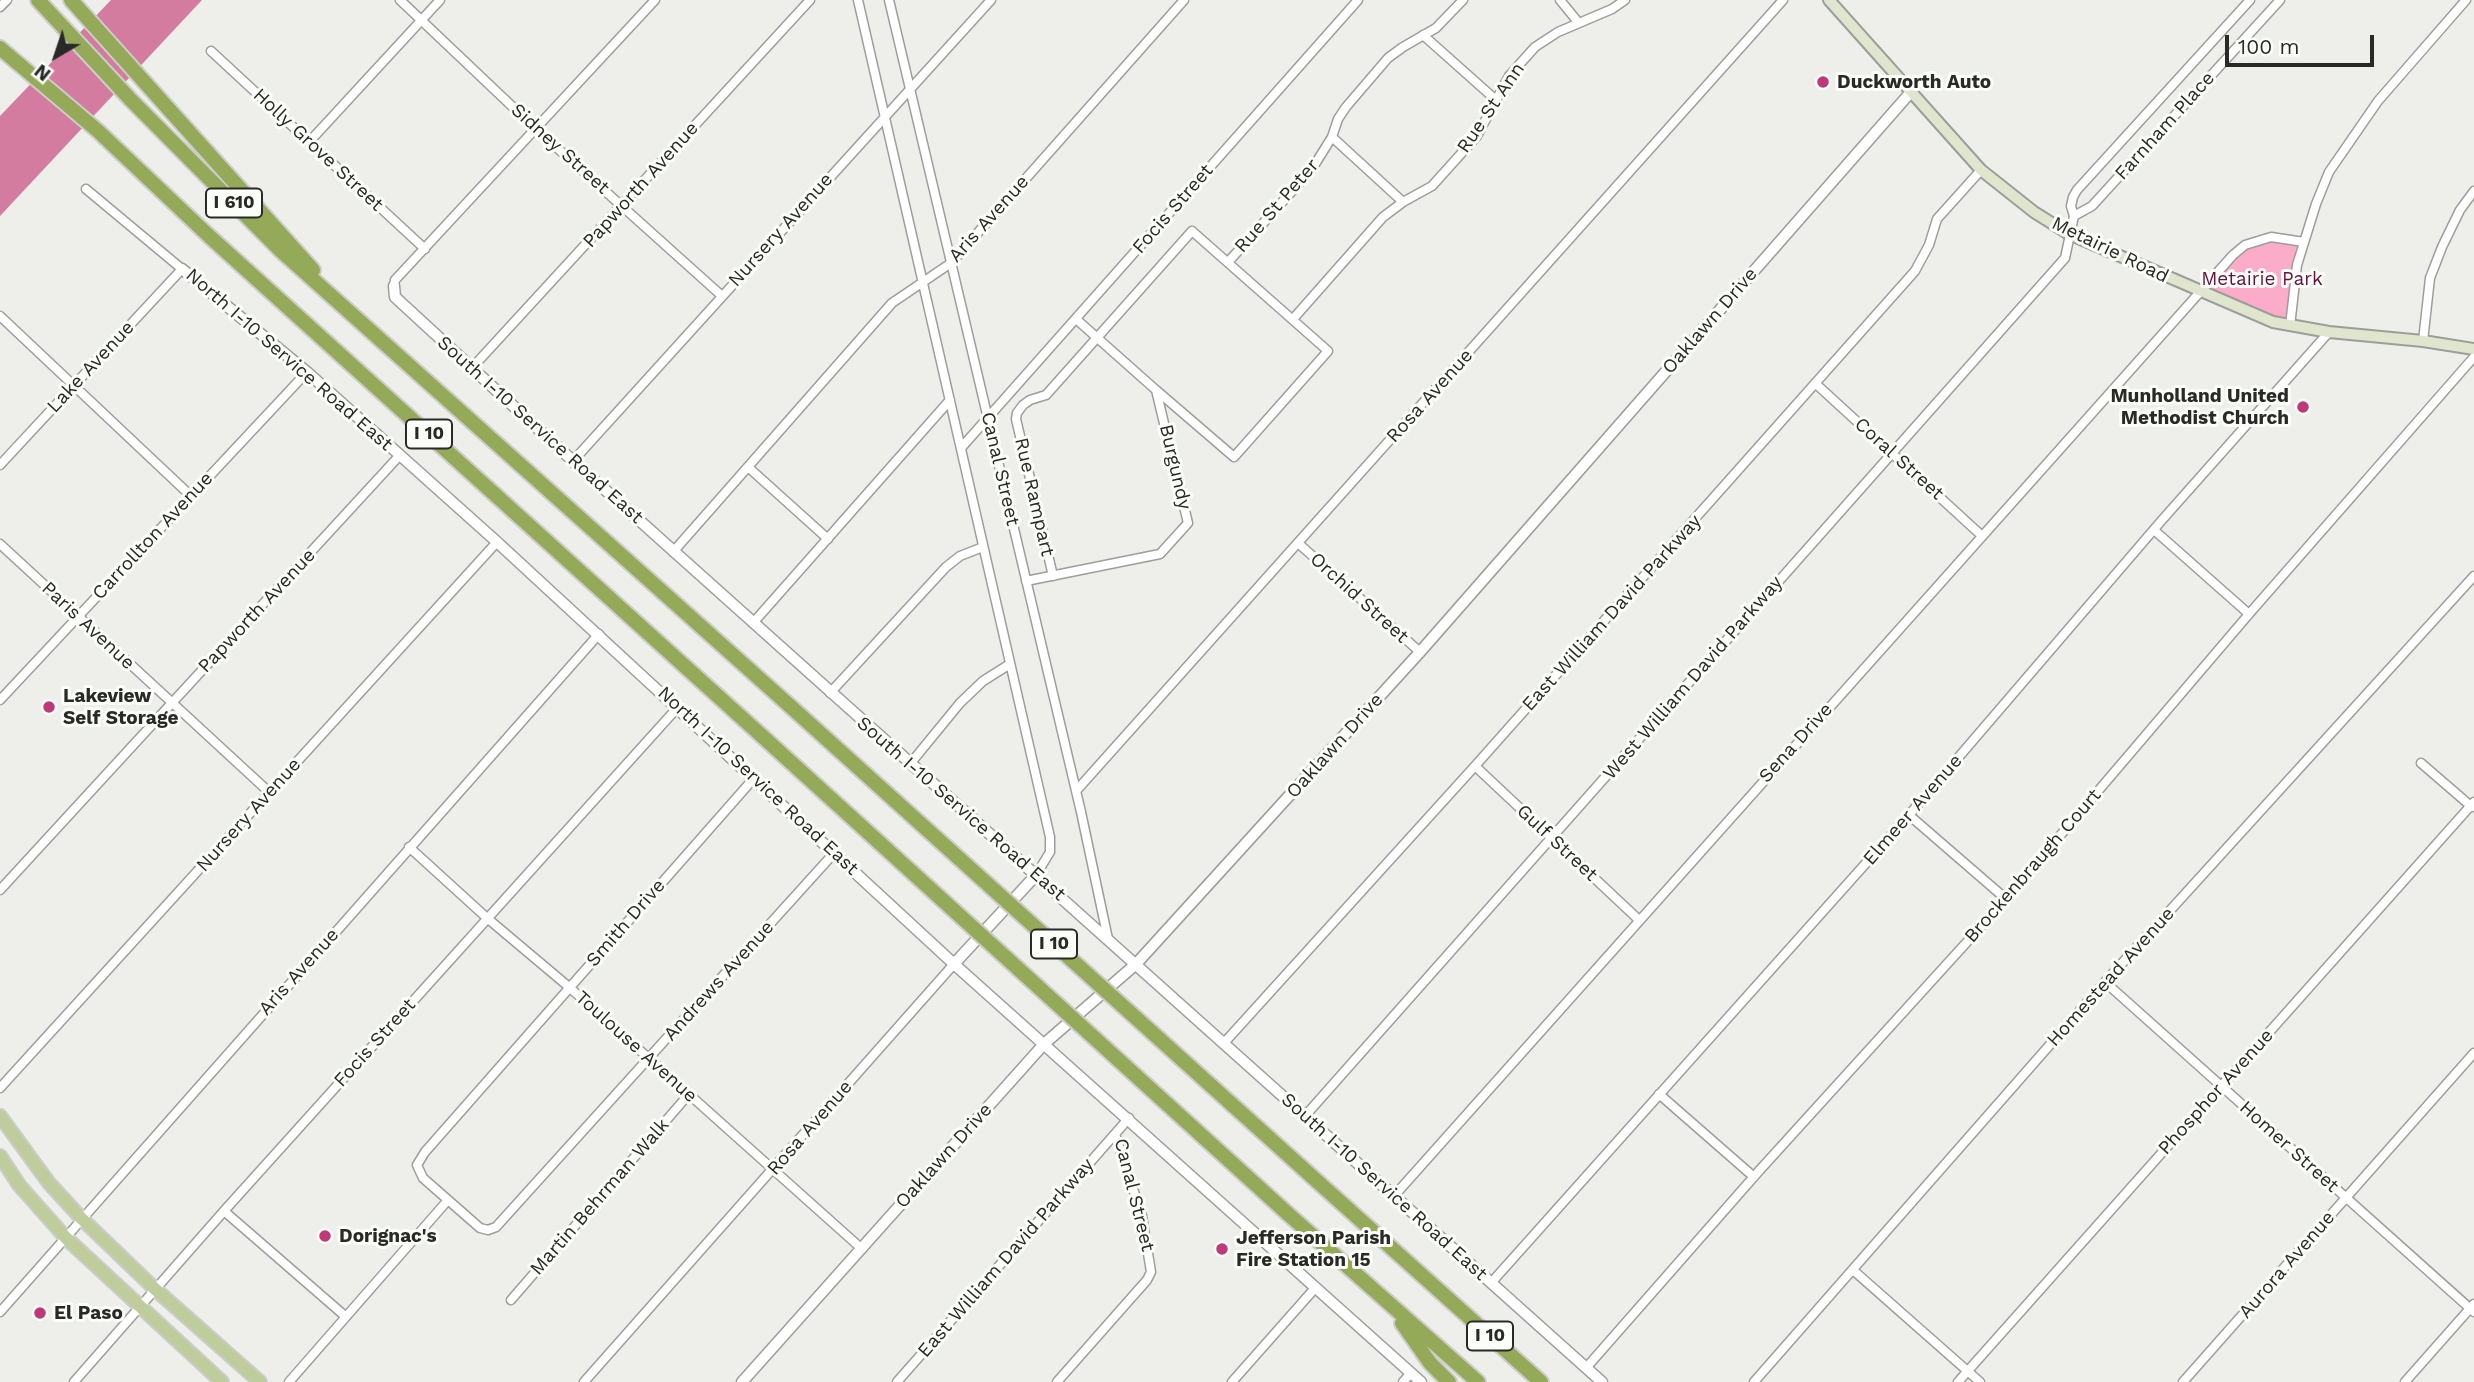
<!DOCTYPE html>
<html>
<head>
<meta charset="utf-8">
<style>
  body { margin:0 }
  #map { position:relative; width:2474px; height:1382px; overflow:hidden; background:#eeefea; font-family:"Work Sans",sans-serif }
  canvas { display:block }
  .north { position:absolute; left:21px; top:21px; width:70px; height:70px; -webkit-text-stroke:5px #fbfdf8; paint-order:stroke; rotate:219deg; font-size:19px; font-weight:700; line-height:28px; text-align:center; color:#292928 }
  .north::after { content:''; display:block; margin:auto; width:24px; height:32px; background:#292928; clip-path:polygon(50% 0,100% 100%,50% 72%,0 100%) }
  .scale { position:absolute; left:2225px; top:35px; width:149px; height:32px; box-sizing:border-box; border:4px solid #292928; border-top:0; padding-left:9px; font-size:21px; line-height:24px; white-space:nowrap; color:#292928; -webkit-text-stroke:5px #fbfdf8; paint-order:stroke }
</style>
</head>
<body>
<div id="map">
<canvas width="2474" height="1382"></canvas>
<div class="north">N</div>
<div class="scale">100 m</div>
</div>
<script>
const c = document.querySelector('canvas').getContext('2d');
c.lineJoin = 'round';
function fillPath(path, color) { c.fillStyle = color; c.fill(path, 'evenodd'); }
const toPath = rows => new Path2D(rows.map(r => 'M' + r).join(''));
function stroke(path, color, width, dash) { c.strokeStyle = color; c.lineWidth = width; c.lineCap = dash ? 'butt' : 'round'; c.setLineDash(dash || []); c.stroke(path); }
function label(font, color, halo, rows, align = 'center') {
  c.font = font + ' "Work Sans",sans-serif'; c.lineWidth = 6; c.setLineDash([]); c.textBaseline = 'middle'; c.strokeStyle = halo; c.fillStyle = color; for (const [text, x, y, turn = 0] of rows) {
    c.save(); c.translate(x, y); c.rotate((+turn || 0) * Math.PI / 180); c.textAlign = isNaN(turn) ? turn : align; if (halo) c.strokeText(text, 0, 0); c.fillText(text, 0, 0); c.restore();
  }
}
fillPath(toPath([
  [2271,237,2304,242,2290,326,2200,292,2242,248]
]), '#fbacc9');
fillPath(toPath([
  [111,0,202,0,0,216,0,116]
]), '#d47c9f');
const minor = toPath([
  [400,0,536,129,722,296],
  [858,0,1050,837,1050,852,1036,875],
  [889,0,1081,812,1108,939],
  [1560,0,1578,22],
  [0,7,7,0],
  [1423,35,1496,100],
  [211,51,425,249],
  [1332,137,1403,202],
  [310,141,440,0],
  [2074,216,2092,206,2280,0],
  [1229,261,1312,169,1332,137,1338,119,1346,107,1388,58,1403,47,1436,28,1463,0],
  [394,286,395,280,655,0],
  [0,316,191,496],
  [1293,319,1383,217,1403,202,1432,186,1477,136,1509,76,1535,47,1558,32,1612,9,1625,0],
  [2290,326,2297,265,2316,204,2329,172,2378,101,2466,0],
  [2423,341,2430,278,2442,247,2460,210,2474,191],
  [471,369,810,0],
  [1816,384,1981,535],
  [961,448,1358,0],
  [573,461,991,0],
  [0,465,182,269,86,189],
  [748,467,828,539],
  [2154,530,2249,614],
  [1298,543,1420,652],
  [0,544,269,792],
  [673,552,892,303,951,263,1184,0],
  [1053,576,1016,419,1017,413,1023,405,1030,400,1046,395,1192,231,1328,351,1234,457,1156,390],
  [1026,581,1160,554,1188,523,1156,390,1076,319],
  [753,623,950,400],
  [830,693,946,567,960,556,983,547],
  [0,700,307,372],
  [2421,763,2472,807],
  [910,764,960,703,983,681,1010,664],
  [1475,766,1639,920],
  [755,777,425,1152,417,1165,423,1178,480,1228,488,1230,496,1227,835,852],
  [1076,791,1783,0],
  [1909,815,2006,899],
  [409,847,487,918,569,987,862,1249],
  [0,890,400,455],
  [2105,982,2474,1312],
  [1224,1043,1475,766,1915,271,1929,245,1937,219,1981,170],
  [0,1088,497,542],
  [1659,1094,1754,1177],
  [1305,1116,2065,258,2074,216,2071,206,2073,197,2077,190,2250,0],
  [1394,1196,2233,255,2245,245,2271,237,2304,242],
  [224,1211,345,1316],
  [1853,1270,1980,1382],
  [1491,1283,1909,815,2162,520,2329,332],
  [511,1300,689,1094],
  [0,1312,599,634],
  [1586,1368,1758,1172,2006,899,2249,614,2474,357],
  [74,1382,224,1211,678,707],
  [289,1382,448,1200],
  [584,1382,954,964],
  [897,1382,1129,1118],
  [1057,1382,1147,1280,1151,1272,1142,1216,1115,1134],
  [1232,1382,1316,1287],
  [1403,1382,1411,1373],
  [1754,1382,2105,982,2474,576],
  [1958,1382,2474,802],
  [2183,1382,2474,1053],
  [2405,1382,2474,1304]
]);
const tertiary = toPath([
  [182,269,307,372,497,542,954,964,1421,1382],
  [394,286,395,297,573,461,1602,1382],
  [954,964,1036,875],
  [742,1382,1044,1044,1136,964,1420,652,1910,93]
]);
const secondary = toPath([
  [1829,0,1981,170,2034,212,2069,234,2273,322,2329,332,2423,341,2474,349]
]);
const primary = toPath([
  [0,1116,49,1183,81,1218,155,1289,260,1382],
  [0,1156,19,1185,66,1238,222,1382]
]);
const motorway = toPath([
  [38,0,130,99,280,250,790,706],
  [71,0,313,270],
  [0,48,98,131,209,236,762,736],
  [1318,1182,1541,1382],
  [1287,1213,1478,1382],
  [1402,1323,1430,1363,1449,1382]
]);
stroke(minor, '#9d9e9a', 11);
stroke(tertiary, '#9d9e9a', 13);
stroke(secondary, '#9d9e9a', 14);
stroke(primary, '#cccccb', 16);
stroke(motorway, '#cccccb', 18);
stroke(minor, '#fff', 8);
stroke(tertiary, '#fff', 10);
stroke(secondary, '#dfe6cd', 10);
stroke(primary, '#bfcc9b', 12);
stroke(motorway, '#95aa58', 14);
const motorwayBridge = toPath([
  [790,706,1318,1182],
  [762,736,1287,1213]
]);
stroke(motorwayBridge, '#cccccb', 18, []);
stroke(motorwayBridge, '#95aa58', 14);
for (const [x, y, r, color] of [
  [1823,82,7,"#bf3878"],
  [2303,407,7,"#bf3878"],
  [49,707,7,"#bf3878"],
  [325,1236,7,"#bf3878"],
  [1222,1249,7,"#bf3878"],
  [40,1313,7,"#bf3878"]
]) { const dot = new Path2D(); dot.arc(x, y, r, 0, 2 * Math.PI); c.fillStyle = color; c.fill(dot); stroke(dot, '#fbfdf8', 2.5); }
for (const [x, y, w] of [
  [234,203,56],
  [429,434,46],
  [1054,944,46],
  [1490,1336,46]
]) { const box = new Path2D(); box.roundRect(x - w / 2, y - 14.5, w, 29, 5); c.fillStyle = '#fbfdf8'; c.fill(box); stroke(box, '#292928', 2); }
label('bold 18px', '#292928', null, [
  ["I 610",234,203],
  ["I 10",429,434],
  ["I 10",1054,944],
  ["I 10",1490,1336]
]);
label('bold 19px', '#292928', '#fbfdf8', [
  ["Duckworth Auto",1837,82],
  ["Munholland United",2289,396,"right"],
  ["Methodist Church",2289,418,"right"],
  ["Lakeview",63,696],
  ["Self Storage",63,718],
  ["Dorignac's",339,1236],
  ["Jefferson Parish",1236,1238],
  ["Fire Station 15",1236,1260],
  ["El Paso",54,1313]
], 'left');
label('19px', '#292928', '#fbfdf8', [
  ["Rue St Ann",1491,108,-56],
  ["Farnham Place",2165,126,-48],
  ["Sidney Street",560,149,42],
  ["Holly Grove Street",318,150,43],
  ["Papworth Avenue",641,185,-48],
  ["Rue St Peter",1277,206,-49],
  ["Focis Street",1173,209,-49],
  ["Aris Avenue",989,219,-48],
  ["Nursery Avenue",781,230,-48],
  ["Metairie Road",2110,250,26],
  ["Oaklawn Drive",1710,321,-49],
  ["North I-10 Service Road East",289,360,41],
  ["Lake Avenue",91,367,-47],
  ["Rosa Avenue",1430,396,-48],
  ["South I-10 Service Road East",540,430,42],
  ["Coral Street",1899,459,42],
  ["Burgundy",1175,467,77],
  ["Canal Street",1000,469,77],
  ["Rue Rampart",1034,497,77],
  ["Carrollton Avenue",153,536,-47],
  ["Orchid Street",1359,598,42],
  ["Papworth Avenue",257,611,-47],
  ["East William David Parkway",1612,613,-48],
  ["Paris Avenue",88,626,43],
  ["West William David Parkway",1693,678,-49],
  ["Sena Drive",1796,743,-48],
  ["Oaklawn Drive",1335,746,-48],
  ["North I-10 Service Road East",758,781,43],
  ["South I-10 Service Road East",961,809,41],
  ["Elmeer Avenue",1913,810,-49],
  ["Nursery Avenue",249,815,-48],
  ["Gulf Street",1557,843,43],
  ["Brockenbraugh Court",2033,866,-49],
  ["Smith Drive",626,923,-49],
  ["Aris Avenue",299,972,-48],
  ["Homestead Avenue",2111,977,-48],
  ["Andrews Avenue",719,981,-48],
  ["Focis Street",375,1043,-48],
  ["Toulouse Avenue",636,1047,42],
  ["Phosphor Avenue",2216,1092,-48],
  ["Rosa Avenue",810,1128,-49],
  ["Homer Street",2289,1147,42],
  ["Oaklawn Drive",944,1156,-48],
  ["South I-10 Service Road East",1384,1187,42],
  ["Canal Street",1134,1195,76],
  ["Martin Behrman Walk",600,1197,-49],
  ["East William David Parkway",1006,1258,-49],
  ["Aurora Avenue",2287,1265,-49]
]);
label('19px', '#63143b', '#fbfdf8', [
  ["Metairie Park",2262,279]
]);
</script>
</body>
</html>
